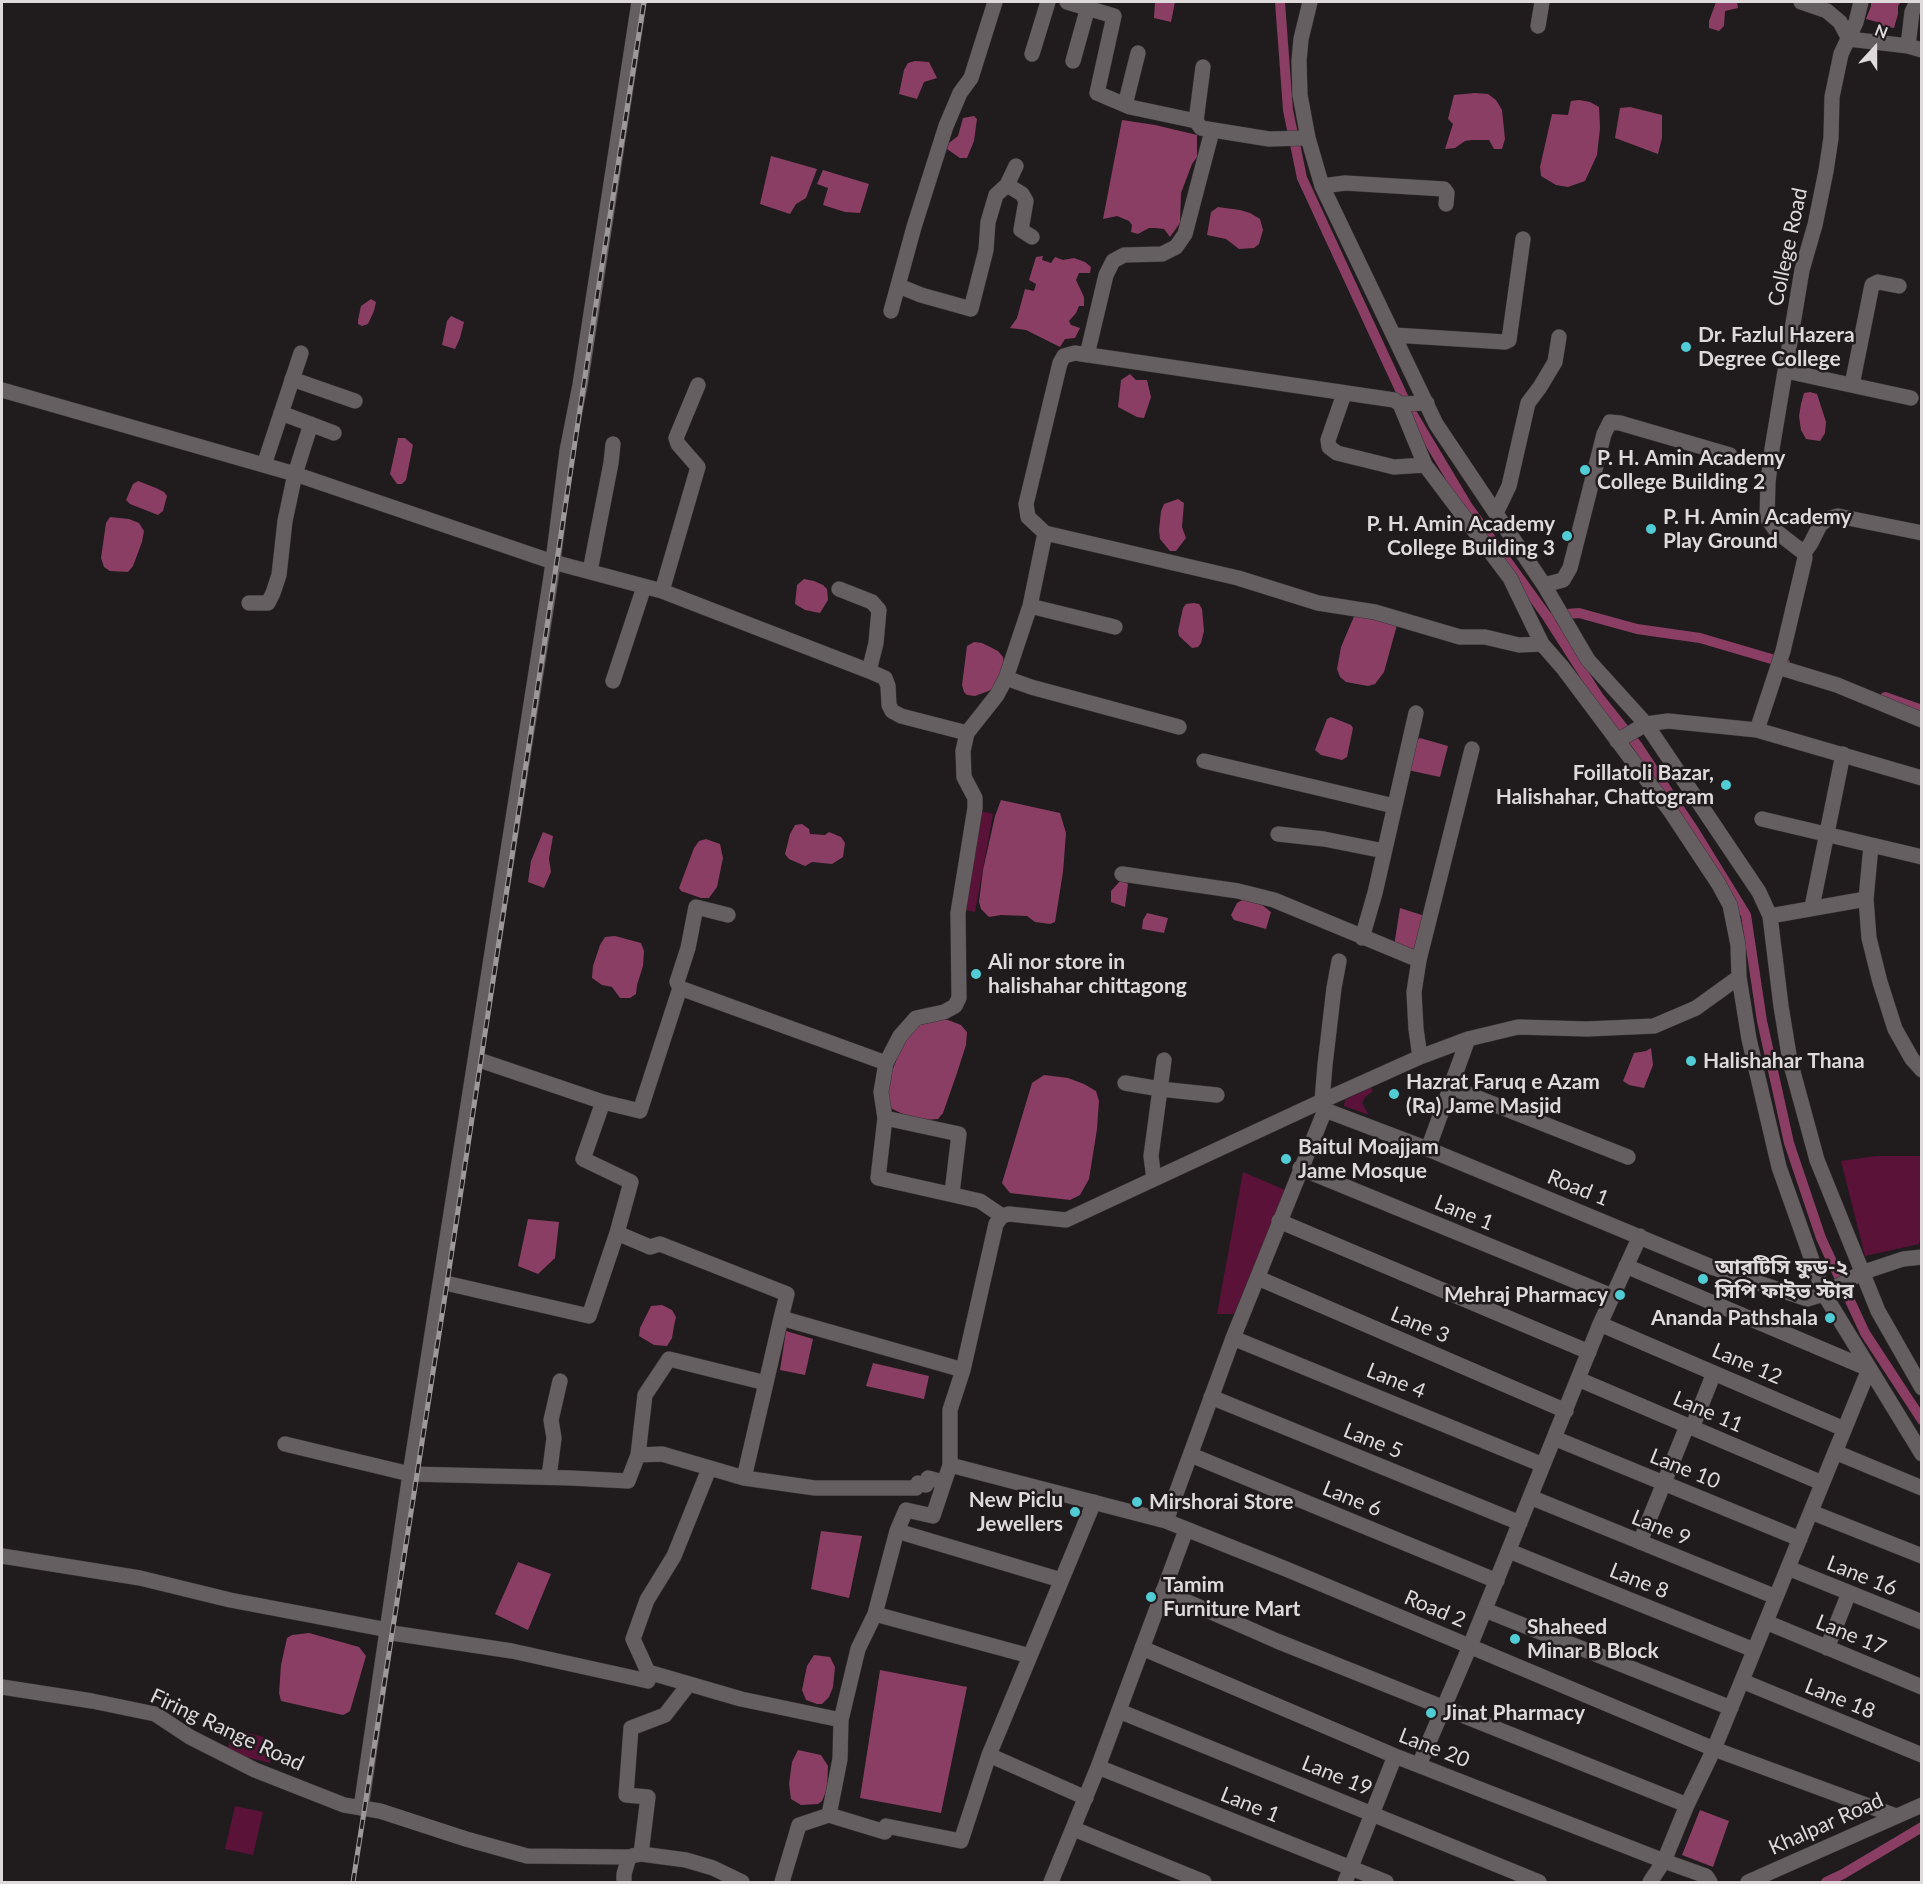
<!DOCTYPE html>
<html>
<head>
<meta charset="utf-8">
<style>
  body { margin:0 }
  #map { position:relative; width:1923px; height:1884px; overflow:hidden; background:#201b1d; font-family:Lato,sans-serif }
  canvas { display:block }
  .frame { position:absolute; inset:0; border:3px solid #dedadc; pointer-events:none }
  .north { position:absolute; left:1845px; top:18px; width:60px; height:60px; -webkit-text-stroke:4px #201b1d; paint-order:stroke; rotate:21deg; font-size:16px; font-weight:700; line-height:24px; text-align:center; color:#dedadc }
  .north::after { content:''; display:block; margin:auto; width:21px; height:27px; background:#dedadc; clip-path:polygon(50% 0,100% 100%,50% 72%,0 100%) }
</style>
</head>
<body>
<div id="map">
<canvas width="1923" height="1884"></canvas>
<div class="frame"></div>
<div class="north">N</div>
</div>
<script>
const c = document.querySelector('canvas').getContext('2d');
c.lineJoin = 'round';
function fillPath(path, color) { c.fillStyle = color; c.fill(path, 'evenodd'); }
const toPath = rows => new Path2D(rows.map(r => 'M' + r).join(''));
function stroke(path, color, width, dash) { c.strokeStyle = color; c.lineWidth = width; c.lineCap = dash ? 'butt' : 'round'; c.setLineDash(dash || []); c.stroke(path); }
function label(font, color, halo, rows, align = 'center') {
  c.font = font + ' Lato,"Noto Sans Bengali",sans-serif'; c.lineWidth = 5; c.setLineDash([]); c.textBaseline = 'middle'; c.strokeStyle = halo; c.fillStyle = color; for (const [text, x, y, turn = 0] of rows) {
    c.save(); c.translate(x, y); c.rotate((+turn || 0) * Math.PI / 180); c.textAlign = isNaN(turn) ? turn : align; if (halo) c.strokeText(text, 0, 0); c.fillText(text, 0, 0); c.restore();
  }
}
fillPath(toPath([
  [976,810,993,814,975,912,960,909],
  [1371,1087,1373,1091,1365,1097,1362,1103,1369,1115,1344,1106,1345,1100],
  [1876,1156,1921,1156,1921,1233,1919,1244,1865,1256,1841,1161],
  [1243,1172,1285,1190,1234,1314,1217,1314],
  [233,1729,275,1740,270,1763,227,1752],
  [235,1806,263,1812,253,1855,225,1849]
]), '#5a1239');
fillPath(toPath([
  [1155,2,1175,2,1171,22,1154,18],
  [1716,2,1737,2,1738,8,1725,11,1724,26,1719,31,1709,28,1709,21],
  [1871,2,1901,2,1898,6,1898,14,1894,28,1883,26,1881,23,1866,19,1871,6],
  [915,61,929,62,937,78,924,82,917,99,899,94,904,70,908,63],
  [1475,93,1488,94,1496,100,1502,110,1505,139,1502,149,1494,149,1489,140,1472,140,1465,141,1455,148,1445,149,1453,124,1448,119,1454,95],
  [1579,100,1590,102,1599,107,1600,128,1597,155,1585,181,1568,187,1556,185,1541,176,1540,167,1552,114,1568,115,1571,101],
  [1630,107,1662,115,1662,138,1658,154,1615,138,1620,108],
  [974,116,977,119,974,141,967,158,960,158,947,149,949,143,958,136,963,118],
  [1122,120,1155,125,1197,135,1197,157,1192,164,1181,193,1180,223,1170,237,1164,229,1155,228,1149,228,1138,234,1131,232,1132,225,1129,221,1117,216,1103,219],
  [771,156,817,169,806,198,796,204,790,214,760,204],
  [823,170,869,184,860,213,845,212,823,205,828,188,817,184],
  [1218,207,1240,210,1250,213,1260,219,1263,230,1259,244,1254,248,1239,249,1226,239,1207,235,1211,212],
  [1043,256,1042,260,1051,263,1055,257,1063,260,1074,258,1085,262,1091,267,1090,273,1079,273,1076,280,1084,297,1084,306,1079,306,1076,313,1069,321,1071,325,1080,328,1075,338,1065,339,1060,347,1026,330,1010,328,1017,318,1025,289,1034,291,1036,284,1029,280,1036,257],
  [371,299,376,302,374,311,368,324,362,326,358,324,358,320,361,306],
  [451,316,464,322,460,338,455,349,442,345,447,321],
  [1130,374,1136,380,1147,380,1151,397,1144,418,1137,417,1118,407,1121,380],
  [1810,392,1817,394,1826,422,1825,433,1820,441,1806,439,1801,430,1799,416,1801,404,1804,393],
  [398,438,405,438,413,445,406,480,402,484,397,484,390,474],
  [138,481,156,488,164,492,167,496,163,511,158,515,130,504,126,500,133,484],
  [1178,499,1184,503,1182,527,1186,538,1176,551,1170,551,1160,539,1159,530,1161,511,1164,504],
  [110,517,129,519,139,523,144,531,142,542,133,566,128,572,110,571,104,567,101,558,106,523],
  [804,579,814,581,823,585,827,589,828,600,820,613,805,610,795,604,797,585],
  [1194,603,1199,604,1202,609,1204,631,1201,643,1198,647,1192,648,1179,636,1178,631,1183,608,1186,604],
  [1355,614,1397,625,1384,672,1375,684,1368,686,1346,682,1340,677,1337,669,1341,647],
  [974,642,982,643,998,651,1003,657,1004,664,998,682,991,690,975,696,967,695,964,692,962,685,967,646],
  [1331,717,1351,725,1353,728,1347,757,1342,760,1321,755,1315,750,1327,719],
  [1420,738,1448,746,1440,777,1403,769,1415,742],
  [1001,800,1060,813,1066,833,1063,872,1055,922,1050,924,1035,922,1027,916,1001,915,989,917,981,909,979,902,983,870,995,816],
  [802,824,809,829,810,834,825,835,829,832,841,837,845,843,843,857,832,864,812,862,805,866,789,859,785,854,790,834,795,825],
  [543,832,553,836,549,859,551,872,544,888,528,882,531,861],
  [706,839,720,844,723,858,717,887,709,898,701,898,681,891,679,888,694,848,699,841],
  [1121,880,1128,884,1125,907,1111,902,1111,891],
  [1244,899,1262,905,1271,912,1266,929,1234,920,1231,915,1237,903],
  [1400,908,1428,917,1416,955,1394,946],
  [1147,913,1168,918,1164,933,1142,929,1143,920],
  [615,936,641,943,644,951,643,966,637,985,636,994,630,998,620,998,612,987,602,985,592,978,593,966,600,945,605,937],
  [932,1020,948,1020,961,1025,967,1032,966,1045,957,1073,943,1113,938,1119,925,1120,907,1116,886,1106,890,1076,902,1046,920,1021],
  [1651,1048,1653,1065,1644,1088,1629,1085,1623,1081,1634,1053,1646,1051],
  [1044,1075,1068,1078,1084,1084,1096,1091,1099,1101,1097,1129,1089,1179,1080,1195,1070,1200,1010,1193,1002,1183,1032,1083],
  [528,1219,559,1222,555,1258,538,1274,518,1266],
  [662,1305,672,1310,676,1317,674,1326,672,1338,667,1346,654,1345,639,1336,640,1328,651,1306],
  [786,1331,813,1339,805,1375,780,1370],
  [873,1363,929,1376,924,1399,866,1386],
  [821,1531,862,1536,849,1598,811,1589],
  [518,1562,551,1574,528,1630,495,1614],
  [309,1633,359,1647,366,1656,350,1711,347,1713,343,1715,281,1701,279,1693,281,1665,287,1638,292,1635],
  [814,1655,830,1657,835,1667,833,1687,829,1697,822,1704,817,1704,806,1700,802,1690,807,1666],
  [880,1670,967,1687,941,1813,860,1798],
  [798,1750,821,1755,828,1766,827,1789,822,1801,818,1804,801,1805,791,1799,789,1784,792,1762],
  [1700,1810,1729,1821,1713,1867,1682,1855]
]), '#8b3e64');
stroke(toPath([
  [1280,2,1288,110,1302,178,1407,405,1468,507,1546,615,1598,696,1637,745,1695,832,1746,915,1762,1021,1789,1143,1821,1238,1865,1333,1922,1420],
  [1555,615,1579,613,1637,629,1700,638,1785,663],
  [1885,697,1922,710],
  [1826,1882,1843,1874,1922,1827]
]), '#8b3e64', 10);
const minor = toPath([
  [1067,2,1114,16,1097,93,1130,107,1196,121],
  [1310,2,1301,39,1299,61,1300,95,1308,138,1322,186,1436,424,1544,585,1588,660,1646,724,1759,892,1770,916,1781,1006,1790,1061,1817,1160,1878,1311,1922,1388],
  [1801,2,1827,11,1840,22,1849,39],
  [1538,26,1542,2],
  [1849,39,1908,46,1922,50],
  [1908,46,1912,12,1916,4,1922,4],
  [1032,54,1048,2],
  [1073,61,1088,7],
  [1203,67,1196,121,1201,128,1269,139,1308,138],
  [1125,105,1138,53],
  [1007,185,1022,194,1026,201,1021,230,1032,237],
  [1322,186,1345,183,1444,189,1447,193,1446,204],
  [899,286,921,295,971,309,986,250,988,222,996,195,1007,185,1016,166],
  [891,311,914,227,946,126,960,93,971,78,995,2],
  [1394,335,1505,342,1509,340,1523,239],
  [1087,355,1106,275,1113,261,1124,255,1162,254,1176,247,1185,234,1212,131],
  [1786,371,1911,398],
  [292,379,355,401],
  [1852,385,1872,285,1878,282,1899,286],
  [2,390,295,474,553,562,662,591,869,671,885,678,888,686,889,705,892,711,901,716,967,733],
  [1344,394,1328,440,1329,447,1337,453,1394,467,1425,465],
  [1427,403,1400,404,1394,400,1075,353,1064,356,1060,363,1026,504,1028,517,1045,533,1238,578,1318,603,1375,612,1460,637,1485,637,1519,645,1542,644],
  [1400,404,1425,465,1510,578,1542,644,1563,668,1671,812,1718,883,1730,905,1738,945,1739,977,1749,1039,1779,1167,1824,1294,1922,1454],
  [281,413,334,433],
  [264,465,301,353],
  [1496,513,1509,486,1528,403,1540,387,1555,362,1559,337],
  [1804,553,1811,543,1820,525,1827,519,1838,516,1922,533],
  [590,571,611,463,613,444],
  [1544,585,1563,580,1570,568,1604,434,1610,422,1620,423,1730,455],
  [839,589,872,602,879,610,876,643,869,671],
  [662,591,698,467,678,444,676,438,698,385],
  [249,603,268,603,273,593,279,575,285,521,295,474,311,424],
  [1030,606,1115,627],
  [1778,667,1837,685,1922,720],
  [1006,678,1031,687,1179,727],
  [613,681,644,587],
  [1757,730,1783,651,1805,558,1804,553,1777,532,1767,518,1768,482,1772,449,1802,270,1815,225,1826,171,1831,138,1832,97,1841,54,1856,22,1861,2],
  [1617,741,1646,724,1668,721,1757,730,1922,778],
  [1204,761,1394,806],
  [1762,819,1922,857],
  [1278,834,1324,839,1384,851],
  [1871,846,1866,899,1869,938,1880,982,1895,1029,1912,1059,1922,1070],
  [1122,874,1238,891,1274,900,1419,960],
  [1812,907,1843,754],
  [1770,916,1866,899],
  [1362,938,1375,893,1416,713],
  [1339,961,1334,988,1325,1065,1322,1101,1325,1110,1428,1149,1714,1268,1807,1299,1824,1294,1861,1273,1903,1259,1922,1257],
  [680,988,677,982,688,948,696,907,728,915],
  [1420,1057,1416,1029,1414,992,1419,960,1472,749],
  [476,1059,603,1102,640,1111,680,988,886,1063],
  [1125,1083,1160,1089,1217,1095],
  [1450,1087,1628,1157],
  [603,1102,583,1159,631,1182,617,1233,650,1247,660,1244,787,1294,781,1318],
  [885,1118,959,1134,952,1193],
  [1428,1149,1468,1039],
  [1300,1168,1612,1296],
  [1154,1179,1151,1156,1164,1060],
  [1002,1216,980,1201,878,1178,885,1118,881,1092,886,1063,900,1036,916,1018,944,1012,955,1006,959,998,958,913,975,808,975,798,964,777,963,751,967,733,997,695,1006,678,1030,606,1045,533],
  [1279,1221,1589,1352],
  [1626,1266,1869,1369,1714,1749,1687,1805,1664,1861,1650,1882],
  [1258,1278,1566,1411],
  [441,1282,589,1316,617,1233],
  [1600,1324,1844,1429],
  [1233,1338,1543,1465],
  [1578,1379,1822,1483],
  [1211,1397,1520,1523],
  [1692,1428,1714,1373],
  [1554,1438,1800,1539],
  [285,1444,410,1474,571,1478,628,1481,638,1455,662,1454,744,1478,781,1318,963,1370],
  [1835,1452,1922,1488],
  [638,1455,645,1395,669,1359,766,1383],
  [1191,1455,1497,1581],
  [950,1465,1166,1521,1286,1569,1714,1749,1896,1816],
  [549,1477,554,1438,551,1420,560,1381],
  [744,1478,815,1488,916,1488,918,1483,926,1485,928,1478,943,1482],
  [1530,1497,1776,1597],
  [1811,1512,1922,1556],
  [1166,1521,1233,1338,1325,1110],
  [897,1531,1061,1580],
  [1640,1542,1687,1426],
  [1509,1551,1754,1650],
  [2,1556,140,1578,230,1600,383,1629,392,1633,512,1651,648,1681,648,1672,741,1699,841,1720,858,1649,875,1614,897,1531,906,1510,933,1516,950,1465,950,1410,963,1370,996,1224,1002,1216,1009,1214,1066,1220,1322,1101,1420,1057,1468,1039,1518,1027,1587,1029,1654,1026,1696,1008,1739,977],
  [1788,1568,1922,1622],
  [1163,1591,1277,1641,1687,1805],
  [1485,1610,1731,1708],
  [875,1614,1030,1656],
  [1766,1622,1922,1687],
  [1142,1648,1395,1756,1664,1861,1706,1876,1710,1882],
  [1827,1648,1849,1593],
  [648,1672,633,1639,647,1600,674,1556,709,1469],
  [1742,1681,1922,1755],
  [2,1687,92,1701,155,1714,190,1737,255,1770,344,1805,380,1811,466,1839,527,1856,629,1857,624,1874,624,1882],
  [1119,1711,1539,1882],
  [1419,1765,1470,1646,1600,1324,1640,1236],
  [1098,1767,1386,1882],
  [1086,1798,989,1755,1094,1502],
  [361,1808,410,1474,551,577,567,451,580,385,639,2],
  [829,1815,885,1832,886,1826,961,1841,989,1755],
  [1074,1829,1204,1882],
  [641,1854,648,1797,626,1795,631,1728,665,1715,689,1684],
  [632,1856,641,1854,686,1860,713,1868,742,1882],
  [782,1882,799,1825,829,1815,840,1759,841,1720],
  [1051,1882,1098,1767,1186,1530],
  [1345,1882,1395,1756],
  [1748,1882,1922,1805]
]);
stroke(minor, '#393536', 16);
stroke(minor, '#665f62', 15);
const rail = toPath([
  [353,1882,447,1283,598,291,644,2]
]);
stroke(rail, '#9d999b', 5);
stroke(rail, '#201b1d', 3, [9]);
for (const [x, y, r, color] of [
  [1686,347,6,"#51ccd4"],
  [1585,470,6,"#51ccd4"],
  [1651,529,6,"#51ccd4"],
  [1567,536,6,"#51ccd4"],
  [1726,785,6,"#51ccd4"],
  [976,974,6,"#51ccd4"],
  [1691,1061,6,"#51ccd4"],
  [1394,1094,6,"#51ccd4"],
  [1286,1159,6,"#51ccd4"],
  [1703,1279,6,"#51ccd4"],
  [1620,1295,6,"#51ccd4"],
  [1830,1318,6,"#51ccd4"],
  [1137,1502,6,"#51ccd4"],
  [1075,1512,6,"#51ccd4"],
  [1151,1597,6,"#51ccd4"],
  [1515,1639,6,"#51ccd4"],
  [1431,1713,6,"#51ccd4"]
]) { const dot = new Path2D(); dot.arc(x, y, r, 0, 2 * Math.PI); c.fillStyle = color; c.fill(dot); stroke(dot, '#201b1d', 2); }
label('21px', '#dedadc', '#201b1d', [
  ["College Road",1788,247,-78],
  ["Road 1",1578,1188,22],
  ["Lane 1",1464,1213,22],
  ["Lane 3",1420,1325,23],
  ["Lane 12",1747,1364,23],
  ["Lane 4",1396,1381,22],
  ["Lane 11",1708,1412,23],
  ["Lane 5",1373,1441,22],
  ["Lane 10",1685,1469,22],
  ["Lane 6",1352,1499,22],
  ["Lane 9",1661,1528,22],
  ["Lane 16",1862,1576,22],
  ["Lane 8",1639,1581,22],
  ["Road 2",1435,1609,23],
  ["Lane 17",1851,1635,22],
  ["Lane 18",1840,1699,22],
  ["Firing Range Road",227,1730,25],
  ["Lane 20",1434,1748,21],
  ["Lane 19",1337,1776,22],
  ["Lane 1",1250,1805,22],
  ["Khalpar Road",1826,1824,-24]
]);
label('bold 21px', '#dedadc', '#201b1d', [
  ["Dr. Fazlul Hazera",1698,335],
  ["Degree College",1698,359],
  ["P. H. Amin Academy",1597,458],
  ["College Building 2",1597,482],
  ["P. H. Amin Academy",1663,517],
  ["Play Ground",1663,541],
  ["P. H. Amin Academy",1555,524,"right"],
  ["College Building 3",1555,548,"right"],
  ["Foillatoli Bazar,",1714,773,"right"],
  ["Halishahar, Chattogram",1714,797,"right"],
  ["Ali nor store in",988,962],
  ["halishahar chittagong",988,986],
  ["Halishahar Thana",1703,1061],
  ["Hazrat Faruq e Azam",1406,1082],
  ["(Ra) Jame Masjid",1406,1106],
  ["Baitul Moajjam",1298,1147],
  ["Jame Mosque",1298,1171],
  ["আরটিসি ফুড-২",1715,1267],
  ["সিপি ফাইভ স্টার",1715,1291],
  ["Mehraj Pharmacy",1608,1295,"right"],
  ["Ananda Pathshala",1818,1318,"right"],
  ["New Piclu",1063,1500,"right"],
  ["Jewellers",1063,1524,"right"],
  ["Mirshorai Store",1149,1502],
  ["Tamim",1163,1585],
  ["Furniture Mart",1163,1609],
  ["Shaheed",1527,1627],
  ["Minar B Block",1527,1651],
  ["Jinat Pharmacy",1443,1713]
], 'left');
</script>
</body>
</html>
